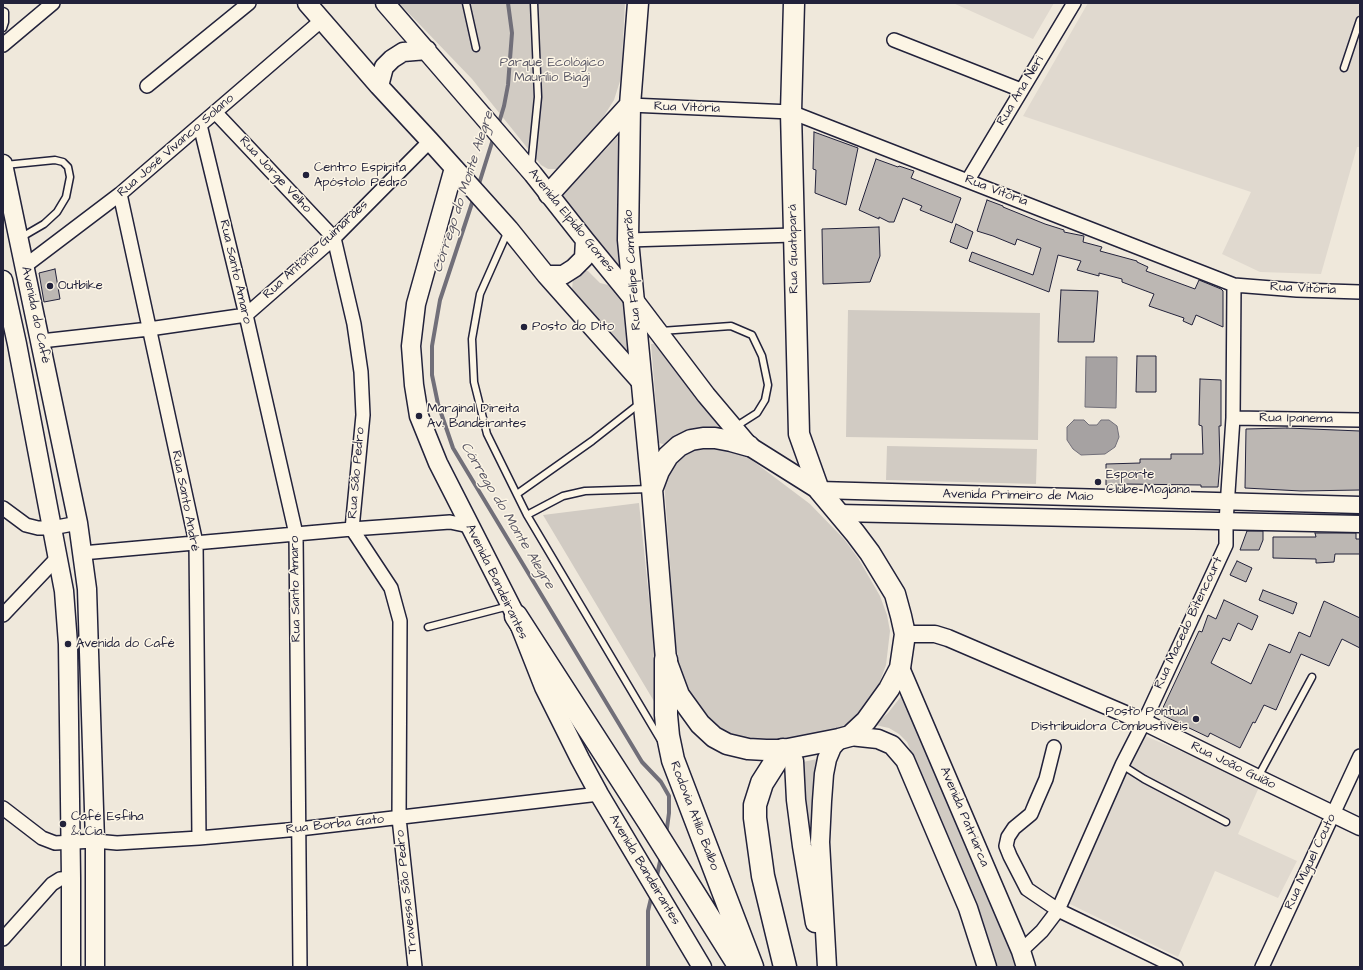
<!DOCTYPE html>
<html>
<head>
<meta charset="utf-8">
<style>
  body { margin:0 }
  #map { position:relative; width:1363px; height:970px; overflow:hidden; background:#efe8db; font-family:"Architects Daughter",sans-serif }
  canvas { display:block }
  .frame { position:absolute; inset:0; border:4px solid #22223b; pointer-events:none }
</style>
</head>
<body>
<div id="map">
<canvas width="1363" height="970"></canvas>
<div class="frame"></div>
</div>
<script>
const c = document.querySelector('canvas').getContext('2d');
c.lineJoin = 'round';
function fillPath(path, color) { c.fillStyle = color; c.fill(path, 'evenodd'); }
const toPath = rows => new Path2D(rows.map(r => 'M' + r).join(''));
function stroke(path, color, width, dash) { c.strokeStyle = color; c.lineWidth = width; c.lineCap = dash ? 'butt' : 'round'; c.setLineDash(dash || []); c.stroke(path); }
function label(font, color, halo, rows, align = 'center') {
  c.font = font + ' "Architects Daughter",sans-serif'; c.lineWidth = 3; c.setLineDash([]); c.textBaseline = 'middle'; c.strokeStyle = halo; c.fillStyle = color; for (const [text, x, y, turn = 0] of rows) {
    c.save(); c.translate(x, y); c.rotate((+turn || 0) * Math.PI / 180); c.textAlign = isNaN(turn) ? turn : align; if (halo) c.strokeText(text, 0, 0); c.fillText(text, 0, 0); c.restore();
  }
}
fillPath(toPath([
  [953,3,1054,3,1033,39],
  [1088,3,1355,3,1360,5,1360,147,1357,147,1321,274,1260,272,1222,254,1251,192,1023,116],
  [1143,735,1260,785,1238,834,1297,861,1278,898,1215,871,1178,957,1068,903]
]), '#e0d9cf');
fillPath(toPath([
  [399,3,625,3,621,78,614,100,595,130,583,143,557,169,548,169,541,165,472,79],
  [620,134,617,192,617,227,620,270,561,197],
  [582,271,588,271,600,283,608,285,625,306,628,353,572,289,573,279],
  [848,310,1040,313,1038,440,846,437],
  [651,344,654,344,722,427,719,431,667,445,659,443],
  [704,446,741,452,810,504,844,539,858,558,880,596,887,615,890,631,886,665,879,684,860,711,852,720,841,728,830,733,786,740,758,741,743,738,731,734,718,727,701,711,688,689,681,672,676,647,664,481,680,453],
  [887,446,1037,449,1036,484,886,480],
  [639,503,661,713,543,515],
  [903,694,1006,936,1016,967,998,967,978,907,907,742,899,734,889,728,875,725,888,713],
  [822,758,813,873,805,812,803,762]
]), '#d1cbc3');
const water = toPath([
  [1086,357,1117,357,1116,408,1085,407,1086,357],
  [1074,420,1084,420,1089,425,1097,425,1101,420,1109,420,1117,426,1119,437,1115,447,1105,454,1081,455,1073,449,1067,440,1067,427,1074,420]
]);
fillPath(water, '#a6a2a2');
stroke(water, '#716f79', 1);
stroke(toPath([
  [498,126,504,106,508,85,512,33,508,3],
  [478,187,494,136],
  [474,197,440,300,432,346,432,375,438,404,453,448,642,762,661,782,669,796,669,813,666,835],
  [656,880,661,857],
  [648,967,648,911,652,894]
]), '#716f79', 4);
const building = toPath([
  [814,132,858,148,846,205,815,193,816,170,813,169,814,132],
  [876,159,898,167,899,166,914,171,911,178,961,198,952,223,920,210,922,206,903,198,894,222,889,222,879,217,879,219,859,210,876,159],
  [987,200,1003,206,1003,207,1045,224,1064,230,1064,232,1084,236,1083,242,1102,247,1100,251,1137,261,1137,262,1148,267,1146,271,1195,289,1199,280,1221,289,1223,291,1223,327,1196,315,1192,325,1183,321,1184,318,1149,306,1154,294,1122,282,1122,279,1099,273,1099,276,1077,270,1081,261,1058,255,1049,292,969,261,972,252,1033,275,1041,248,1017,239,1015,245,993,236,977,231,987,200],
  [956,224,973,232,967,249,950,242,956,224],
  [879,227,880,256,870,282,823,284,822,229,879,227],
  [55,269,60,299,44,302,39,273,55,269],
  [1061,290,1098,291,1094,342,1058,342,1061,290],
  [1137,356,1156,356,1156,392,1136,392,1137,356],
  [1200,379,1221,380,1221,426,1219,426,1220,463,1218,487,1201,487,1201,485,1123,484,1123,485,1106,485,1106,464,1140,463,1140,459,1171,459,1171,454,1203,454,1202,426,1199,425,1200,379],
  [1287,428,1360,431,1360,490,1301,491,1245,488,1246,429,1287,428],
  [1247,531,1263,531,1263,540,1259,550,1240,550,1247,531],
  [1315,533,1356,533,1356,539,1360,539,1360,554,1335,554,1334,562,1316,563,1316,559,1273,558,1273,537,1316,537,1315,533],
  [1237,561,1252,568,1246,582,1230,575,1237,561],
  [1263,590,1297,603,1293,614,1259,600,1263,590],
  [1224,600,1258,616,1252,630,1238,623,1230,641,1223,638,1211,663,1251,684,1269,644,1290,653,1299,632,1310,637,1324,601,1360,618,1360,648,1342,639,1329,666,1301,654,1276,710,1264,705,1255,723,1253,722,1240,748,1210,733,1208,737,1160,714,1199,631,1202,632,1208,615,1216,619,1224,600]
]);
fillPath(building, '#bcb7b3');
stroke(building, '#22223b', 1);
const service = toPath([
  [466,3,476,48],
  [3,11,5,12,5,22,3,28],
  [1344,68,1360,20],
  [5,165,55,160,63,162,68,167,70,177,66,197,57,212,44,224,20,238],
  [531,167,538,97,534,3],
  [508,231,480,294,472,339,474,382,487,434,527,515,660,739],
  [661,331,731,326,752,335,762,356,768,385,765,400,757,413,735,427],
  [517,494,592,441,639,404],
  [527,515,563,496,585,491,650,489],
  [428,627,509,606],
  [1122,765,1144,779,1226,822],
  [1258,777,1312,677]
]);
const minor = toPath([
  [894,40,1021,90],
  [3,45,53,3],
  [147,86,249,3],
  [630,105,791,112,1234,285,1297,290,1360,292],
  [215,112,334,238,354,324,361,372,363,415,352,529,391,588,400,621,399,818,415,967],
  [200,125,246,315,296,534,300,967],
  [968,180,1074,3],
  [120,194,196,543,199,838],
  [628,240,794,235],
  [25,266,120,194,322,20],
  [41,341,149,329,246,315,334,238,430,141],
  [1233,418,1360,420],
  [3,508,26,525,38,528,52,528,78,523],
  [82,553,352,529,450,522,469,526],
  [3,615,58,557],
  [1054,747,1046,779,1036,802,1031,814,1014,828,1008,837,1006,846,1010,856,1027,889,1058,910,1176,967],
  [3,808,42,838,55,843,95,841,117,843,199,838,299,829,599,794],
  [3,939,52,884,60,879,71,878],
  [1021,951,1042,931,1058,910,1122,765,1144,722,1226,545,1226,522,1233,418,1234,285],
  [1262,967,1360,756]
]);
const tertiary = toPath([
  [819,490,1360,505],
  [838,513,1360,524],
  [905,634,935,634,948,638,1144,722,1258,778,1360,827]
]);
const secondary = toPath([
  [307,3,379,86,430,141,509,229,546,275,642,383],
  [385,3,533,174,585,240,634,300,706,395,749,446,819,490],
  [379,86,384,67,392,59,403,52,427,50],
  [3,164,78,523,87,589,95,841,95,967],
  [454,168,416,304,411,346,414,385,419,416,438,463,516,616,544,687,580,759,599,794,702,967],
  [546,275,563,275,574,268,584,258,585,240],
  [3,280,17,344,64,591,68,644,71,878,71,967],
  [900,668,1021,951,1026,967],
  [850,736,878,739,892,745,905,760,968,908,987,967],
  [783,750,790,754,794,761,796,800,802,846,815,923],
  [827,967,820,842,822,801,824,774,827,759,832,747,839,739]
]);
const primary = toPath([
  [638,3,630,105,628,240,652,489,666,660,679,695,700,724,714,737,727,744,748,749,766,750,783,750,839,739,850,736,866,721,889,689,900,668,905,634,901,616,895,594,870,553,855,533,819,490,799,434,791,112,794,3],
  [549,194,630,105],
  [653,487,659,471,668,456,679,446,691,440,703,438,715,438,731,441,749,446]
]);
const motorway = toPath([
  [516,616,649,822,740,967],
  [666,660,666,715,668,736,673,760,752,967],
  [783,750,762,783,755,805,755,818,763,876,785,967]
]);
stroke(service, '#22223b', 9);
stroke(minor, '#22223b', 16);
stroke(tertiary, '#22223b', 19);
stroke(secondary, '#22223b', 21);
stroke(primary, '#22223b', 23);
stroke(motorway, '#22223b', 25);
stroke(service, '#fcf5e5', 6);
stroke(minor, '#fcf5e5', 13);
stroke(tertiary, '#fcf5e5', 16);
stroke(secondary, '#fcf5e5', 18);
stroke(primary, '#fcf5e5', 20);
stroke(motorway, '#fcf5e5', 22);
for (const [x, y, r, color] of [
  [306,175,4,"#22223b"],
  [50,286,4,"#22223b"],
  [524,327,4,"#22223b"],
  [419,416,4,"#22223b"],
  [1098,482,4,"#22223b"],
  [68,644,4,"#22223b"],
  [1196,719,4,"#22223b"],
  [63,824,4,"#22223b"]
]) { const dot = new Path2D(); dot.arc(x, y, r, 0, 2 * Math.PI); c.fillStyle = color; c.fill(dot); stroke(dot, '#fcf5e5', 1.5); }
label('13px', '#575564', '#fcf5e5', [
  ["Parque Ecológico",552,63],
  ["Maurílio Biagi",552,78]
]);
label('13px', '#22223b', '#fcf5e5', [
  ["Rua Ana Neri",1021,91,-59],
  ["Rua Vitória",687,108,2],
  ["Rua José Vivanco Solano",176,146,-41],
  ["Rua Jorge Velho",275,175,47],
  ["Rua Vitória",996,191,21],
  ["Avenida Elpídio Gomes",571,221,51],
  ["Rua Guatapará",794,249,-91],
  ["Rua Antônio Guimarães",316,250,-43],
  ["Rua Felipe Camarão",633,270,-94],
  ["Rua Santo Amaro",235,272,77],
  ["Rua Vitória",1303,289,3],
  ["Avenida do Café",35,315,78],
  ["Rua Ipanema",1296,419,1],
  ["Rua São Pedro",357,473,-85],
  ["Avenida Primeiro de Maio",1018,496,1],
  ["Rua Santo André",185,501,79],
  ["Avenida Bandeirantes",496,582,64],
  ["Rua Santo Amaro",296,589,-91],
  ["Rua Macedo Bitencourt",1189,623,-65],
  ["Rua João Guião",1233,766,26],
  ["Rodovia Atílio Balbo",694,816,69],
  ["Avenida Patriarca",964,817,67],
  ["Rua Borba Gato",335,825,-6],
  ["Rua Miguel Couto",1311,862,-65],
  ["Avenida Bandeirantes",644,870,59],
  ["Travessa São Pedro",407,892,-96]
]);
label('13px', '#22223b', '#fcf5e5', [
  ["Centro Espírita",314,168],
  ["Apóstolo Pedro",314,183],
  ["Outbike",58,286],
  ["Posto do Dito",532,327],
  ["Marginal Direita",427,409],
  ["Av. Bandeirantes",427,424],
  ["Esporte",1106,475],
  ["Clube Mogiana",1106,490],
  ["Avenida do Café",76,644],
  ["Posto Pontual",1188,712,"right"],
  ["Distribuidora Combustíveis",1188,727,"right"],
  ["Café Esfiha",71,817],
  ["& Cia.",71,832]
], 'left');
label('italic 14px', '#575564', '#fcf5e5', [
  ["Córrego do Monte Alegre",464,192,-72],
  ["Córrego do Monte Alegre",507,516,59]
]);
</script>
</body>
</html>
